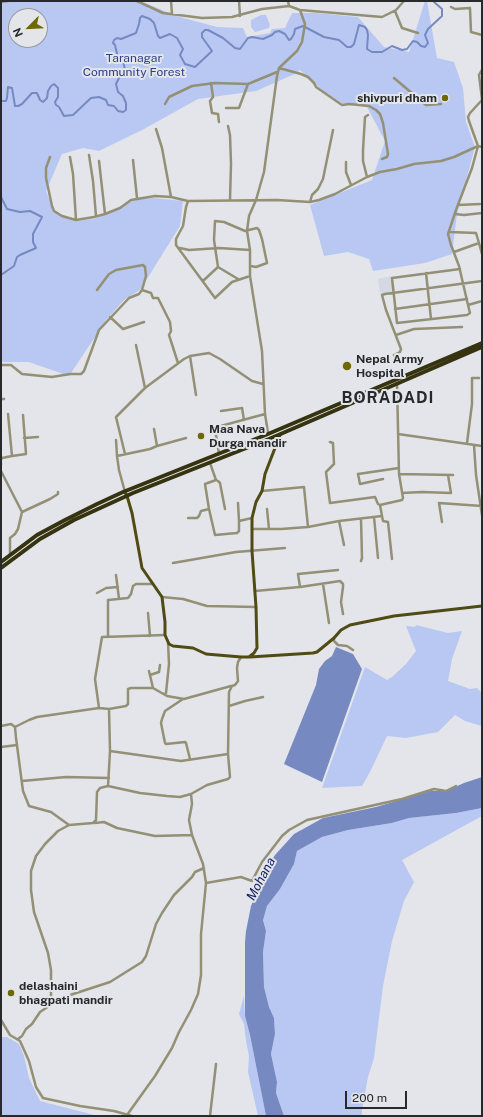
<!DOCTYPE html>
<html>
<head>
<meta charset="utf-8">
<style>
  body { margin:0 }
  #map { position:relative; width:483px; height:1117px; overflow:hidden; background:#e3e5ea; font-family:"Public Sans",sans-serif }
  canvas { display:block }
  .frame { position:absolute; inset:0; border:2px solid #28292b; pointer-events:none }
  .north { position:absolute; left:8px; top:8px; width:40px; height:40px; box-sizing:border-box; background:#e3e5ea; border:1px solid #989a9e; border-radius:50%; rotate:246deg; font-size:11px; font-weight:700; line-height:16px; text-align:center; color:#28292b }
  .north::after { content:''; display:block; margin:auto; width:14px; height:18px; background:#706700; clip-path:polygon(50% 0,100% 100%,50% 72%,0 100%) }
  .scale { position:absolute; left:345px; top:1091px; width:62px; height:18px; box-sizing:border-box; border:2px solid #28292b; border-top:0; padding-left:5px; font-size:12px; line-height:14px; white-space:nowrap; color:#28292b; -webkit-text-stroke:3px #e3e5ea; paint-order:stroke }
</style>
</head>
<body>
<div id="map">
<canvas width="483" height="1117"></canvas>
<div class="frame"></div>
<div class="north">N</div>
<div class="scale">200 m</div>
</div>
<script>
const c = document.querySelector('canvas').getContext('2d');
c.lineJoin = 'round';
function fillPath(path, color) { c.fillStyle = color; c.fill(path, 'evenodd'); }
const toPath = rows => new Path2D(rows.map(r => 'M' + r).join(''));
function stroke(path, color, width, dash) { c.strokeStyle = color; c.lineWidth = width; c.lineCap = dash ? 'butt' : 'round'; c.setLineDash(dash || []); c.stroke(path); }
function label(font, color, halo, rows, align = 'center') {
  c.font = font + ' "Public Sans",sans-serif'; c.lineWidth = 4; c.setLineDash([]); c.textBaseline = 'middle'; c.strokeStyle = halo; c.fillStyle = color; for (const [text, x, y, turn = 0] of rows) {
    c.save(); c.translate(x, y); c.rotate((+turn || 0) * Math.PI / 180); c.textAlign = isNaN(turn) ? turn : align; if (halo) c.strokeText(text, 0, 0); c.fillText(text, 0, 0); c.restore();
  }
}
fillPath(toPath([
  [391,276,393,292,380,294,378,279]
]), '#d3d8e2');
fillPath(toPath([
  [14,1,141,1,176,16,217,27,243,28,247,37,270,33,272,29,285,28,292,13,316,13,358,17,384,47,409,52,425,1,427,1,437,58,454,62,463,88,466,122,475,147,457,214,452,254,425,263,373,271,369,259,348,252,324,256,310,205,372,180,385,141,367,107,342,103,322,90,300,70,297,73,256,91,198,99,144,129,99,151,83,148,62,154,46,191,54,211,75,221,94,219,109,213,129,202,139,199,153,198,183,201,180,226,140,290,124,300,107,319,69,376,29,362,1,362,1,3],
  [16,16,40,16,40,40,16,40],
  [261,15,266,15,270,25,269,28,255,32,251,27,251,20],
  [416,625,448,633,462,631,452,659,448,681,470,689,477,688,482,693,482,726,465,721,455,715,438,732,406,738,387,736,370,772,362,786,322,788,365,667,387,680,392,677,406,664,416,651,406,626,415,627],
  [482,808,482,816,402,860,414,882,404,901,392,941,383,986,374,1058,368,1077,362,1110,362,1116,284,1116,276,1093,277,1082,271,1054,275,1034,274,1018,269,1007,264,987,263,952,266,931,263,919,267,906,280,889,294,864,297,851,322,837,348,830,392,823,409,818,456,813],
  [244,996,245,1016,250,1035,266,1116,258,1116,248,1072,249,1056,246,1041,244,1024,239,1014],
  [2,1037,7,1037,19,1044,24,1056,29,1078,40,1101,98,1116,1,1116]
]), '#b8c8f3');
fillPath(toPath([
  [336,647,353,654,362,669,322,782,284,764,316,685,319,669,325,661,332,656],
  [482,777,482,808,456,813,409,818,392,823,348,830,322,837,297,851,294,864,280,889,267,906,263,920,266,931,263,952,264,987,269,1007,274,1018,275,1034,271,1054,277,1082,276,1093,284,1116,266,1116,250,1035,245,1016,245,942,246,931,251,906,256,895,263,883,268,867,275,855,294,834,323,818,376,807,431,791,446,791,464,783]
]), '#768ac1');
stroke(toPath([
  [1,101,6,101,7,98,8,87,12,88,15,106,18,106,22,104,32,93,37,93,40,100,43,102,47,98,48,91,51,86,54,84,58,88,58,97,55,102,56,105,59,107,64,116,73,115,91,98,99,97,106,100,108,105,114,106,118,111,123,112,126,110,126,103,123,96,118,92,116,84,120,76,124,74,125,69,123,62,118,58,115,45,113,43,114,40,117,38,121,39,136,33,139,24,140,18,142,16,150,19,154,23,158,36,160,38,170,34,177,38,183,49,180,55,185,64,195,67,212,51,202,37,202,33,205,30,208,30,223,38,235,48,240,49,248,38,252,37,263,39,272,35,275,32,279,31,285,34,289,40,291,39,294,34,295,29,303,26,324,37,339,40,347,47,351,47,354,44,359,25,365,27,367,30,368,35,367,49,372,52,382,52,392,46,402,50,407,49,413,41,417,42,421,46,425,47,428,43,425,35,428,29,442,16,442,9,433,1],
  [1,197,7,209,20,212,30,211,42,217,33,234,33,242,36,248,20,255,17,257,14,266,1,275]
]), '#768ac1', 2);
stroke(toPath([
  [137,1,163,13,202,18,232,17,262,9,289,6],
  [171,1,172,14],
  [239,1,240,16],
  [288,1,289,6,300,10,382,17,396,10,404,1],
  [1,2,8,1],
  [451,7,455,9,470,8,471,32,482,35],
  [395,11,402,28,418,33],
  [279,68,301,74,308,77,314,83,316,87,342,105,349,104,369,106,376,110,380,114,383,123,388,154,387,157,382,159],
  [482,70,479,75,482,99],
  [394,78,426,105,441,104],
  [211,83,213,97,210,101,212,113,218,114,219,122],
  [482,100,470,113,468,117,469,121,478,146,472,168,456,210,448,234,451,245,459,266,468,305,482,301],
  [165,104,169,97,192,86,215,83,248,84,277,72],
  [226,108,239,108,248,84],
  [228,126,230,135,231,164,230,200],
  [156,129,162,148,171,197],
  [89,155,93,181,96,216],
  [50,157,46,168,46,178,52,206,54,211,62,216,76,220,94,217,105,214,120,208,131,200,155,196,171,197,188,201,277,200,310,202,319,200,335,194,367,177,380,172,397,169,414,164,441,161,454,157,478,146,482,147],
  [70,157,73,174,76,220],
  [133,160,137,198],
  [99,161,105,214],
  [346,162,346,172,351,185],
  [367,177,363,161,363,150,365,117,368,115],
  [188,201,186,207,183,226,176,239,176,245,215,298,232,282,250,276],
  [310,202,312,195,318,189,323,179,333,130],
  [458,205,480,204],
  [455,214,464,215,482,213],
  [450,232,476,233,479,243],
  [179,249,180,248,189,250,219,248,250,250],
  [454,252,479,243,482,254],
  [460,269,392,278,397,323,467,315,470,313,468,305],
  [426,273,431,319],
  [238,279,218,267,214,240,215,221,224,222,245,231,257,228,259,230,262,239,267,263,256,267,251,266],
  [202,280,204,280,218,267],
  [142,290,151,293,153,298,158,298,170,322,171,331,169,335,178,363],
  [395,309,467,299],
  [110,317,123,329,144,322],
  [396,335,414,329,462,327],
  [136,345,145,388],
  [190,356,196,395],
  [396,361,394,355,400,352,401,349,386,310,382,295,385,294,482,281],
  [1,365,11,365,22,374,52,377,70,374,81,374,84,371,99,330,129,298,139,294,142,290,146,276,145,267,143,265,116,270,109,274,97,290],
  [1,399,4,399],
  [221,411,242,408,244,420],
  [268,433,265,414,262,351,250,276,250,250,247,231,249,216,256,200,264,172,277,76,279,68,297,51,302,42,305,24,300,10],
  [398,434,482,446],
  [24,438,38,437],
  [116,440,117,456],
  [330,442,333,443,334,464,326,472,330,503,375,497,378,504,380,505],
  [467,443,472,404,472,378,479,378],
  [474,445,476,475,482,515],
  [157,446,186,438],
  [125,454,116,417,145,388,184,359,190,356,209,353,220,359,252,381,263,384],
  [219,454,215,429,217,427,265,414],
  [12,456,26,454,23,415],
  [1,460,2,458,12,456,8,414],
  [1,463,1,465],
  [210,463,216,480,218,481,220,483,225,509],
  [1,471,22,512,18,529,15,534,10,538,10,554],
  [399,474,453,475],
  [383,479,360,484,358,474,399,468],
  [216,480,205,484,209,509,215,535,237,533,239,531,239,521,252,518],
  [262,491,304,487,308,527,339,521,382,516,380,505,402,500,403,498,399,474,397,383],
  [125,492,119,470,117,456,150,449,157,446,154,429],
  [402,493,422,492,451,493,448,475],
  [238,503,239,521],
  [267,509,269,529],
  [22,512,50,499,58,494,58,492],
  [382,516,383,521,388,522,392,559],
  [374,517,378,558],
  [188,518,197,518,199,516,201,511,209,509],
  [339,521,344,545],
  [442,522,439,503,482,506],
  [252,529,281,529,308,527],
  [361,561,362,558,361,519],
  [173,563,236,552,285,548],
  [116,575,119,599],
  [323,584,329,623],
  [300,587,340,581,343,584,343,587,341,602,343,614],
  [255,591,300,587,298,574,338,570],
  [97,593,106,588,118,587],
  [162,597,183,599,207,606,256,607],
  [148,613,150,636],
  [165,635,102,637,95,679,99,708,109,709,126,706,128,704,128,689,131,688,153,688,167,696,184,699,231,686],
  [108,637,108,600,128,598,131,594,133,586,136,584,153,584],
  [334,638,334,641,338,645,347,646,353,650],
  [149,671,153,688],
  [150,675,159,672,160,665],
  [164,694,166,693,169,664,168,642],
  [183,699,165,711,162,719,161,723,165,743,166,744,185,742,186,743,190,759],
  [229,706,245,701,263,697],
  [99,708,37,717,29,720,15,727,16,738,23,791,29,806,51,812,69,825,93,823,96,820,97,792,100,788,108,786],
  [109,709,110,751,108,786,140,793,167,796,180,797,191,794],
  [1,726,11,724,15,727],
  [1,747,17,745],
  [110,751,181,761,228,754],
  [22,781,66,777,109,778],
  [95,823,104,822,117,828,155,836,192,835],
  [69,825,58,831,45,844,36,856,31,871,31,890,34,912,48,953,51,970,51,999,61,998,110,982,142,962,146,956,156,924,162,913,174,895,192,877,195,872,204,868],
  [206,883,241,877,252,881,262,862,282,836,289,830,307,820,402,799,434,789,446,791,456,786],
  [1,1020,10,1035,20,1041,29,1061,36,1087,43,1098,80,1106,114,1111,132,1116],
  [18,1039,22,1036,26,1029,32,1024,40,1012,49,1006,51,1003,51,999],
  [127,1115,155,1076,172,1048,179,1032,191,1010,198,994,201,975,201,934,206,883,203,864,192,835,189,820,192,804,191,794,207,785,228,779,230,777,228,754,229,692,232,686,235,685,238,681,237,668,238,662,241,657],
  [210,1116,216,1064]
]), '#939075', 2.5);
stroke(toPath([
  [125,492,127,496,132,513,142,568,162,597,165,622,165,635,169,644,173,646,193,648,206,654,241,657,249,657,254,653,257,648,256,607,252,551,252,518,256,502,262,491,265,474,280,435],
  [250,657,313,653,317,652,334,638,341,630,350,625,394,616,482,606]
]), '#504b14', 3);
stroke(toPath([
  [1,562,37,535,65,520,97,504,123,492,268,434,482,343],
  [1,568,40,539,74,520,133,493,269,439,482,347]
]), '#363310', 4);
for (const [x, y, r, color] of [
  [445,98,4,"#706700"],
  [347,366,5,"#706700"],
  [201,436,4,"#706700"],
  [11,993,4,"#706700"]
]) { const dot = new Path2D(); dot.arc(x, y, r, 0, 2 * Math.PI); c.fillStyle = color; c.fill(dot); stroke(dot, '#e3e5ea', 1.5); }
label('12px', '#2c4084', '#e3e5ea', [
  ["Taranagar",134,58],
  ["Community Forest",134,72]
]);
label('bold 12px', '#28292b', '#e3e5ea', [
  ["shivpuri dham",437,98,"right"],
  ["Nepal Army",356,359],
  ["Hospital",356,373],
  ["Maa Nava",209,429],
  ["Durga mandir",209,443],
  ["delashaini",19,986],
  ["bhagpati mandir",19,1000]
], 'left');
label('italic 13px', '#132062', '#e3e5ea', [
  ["Mohana",261,879,-62]
]);
c.letterSpacing = '1px';
label('bold 16px', '#28292b', '#e3e5ea', [
  ["BORADADI",388,398]
]);
c.letterSpacing = '0px';
</script>
</body>
</html>
